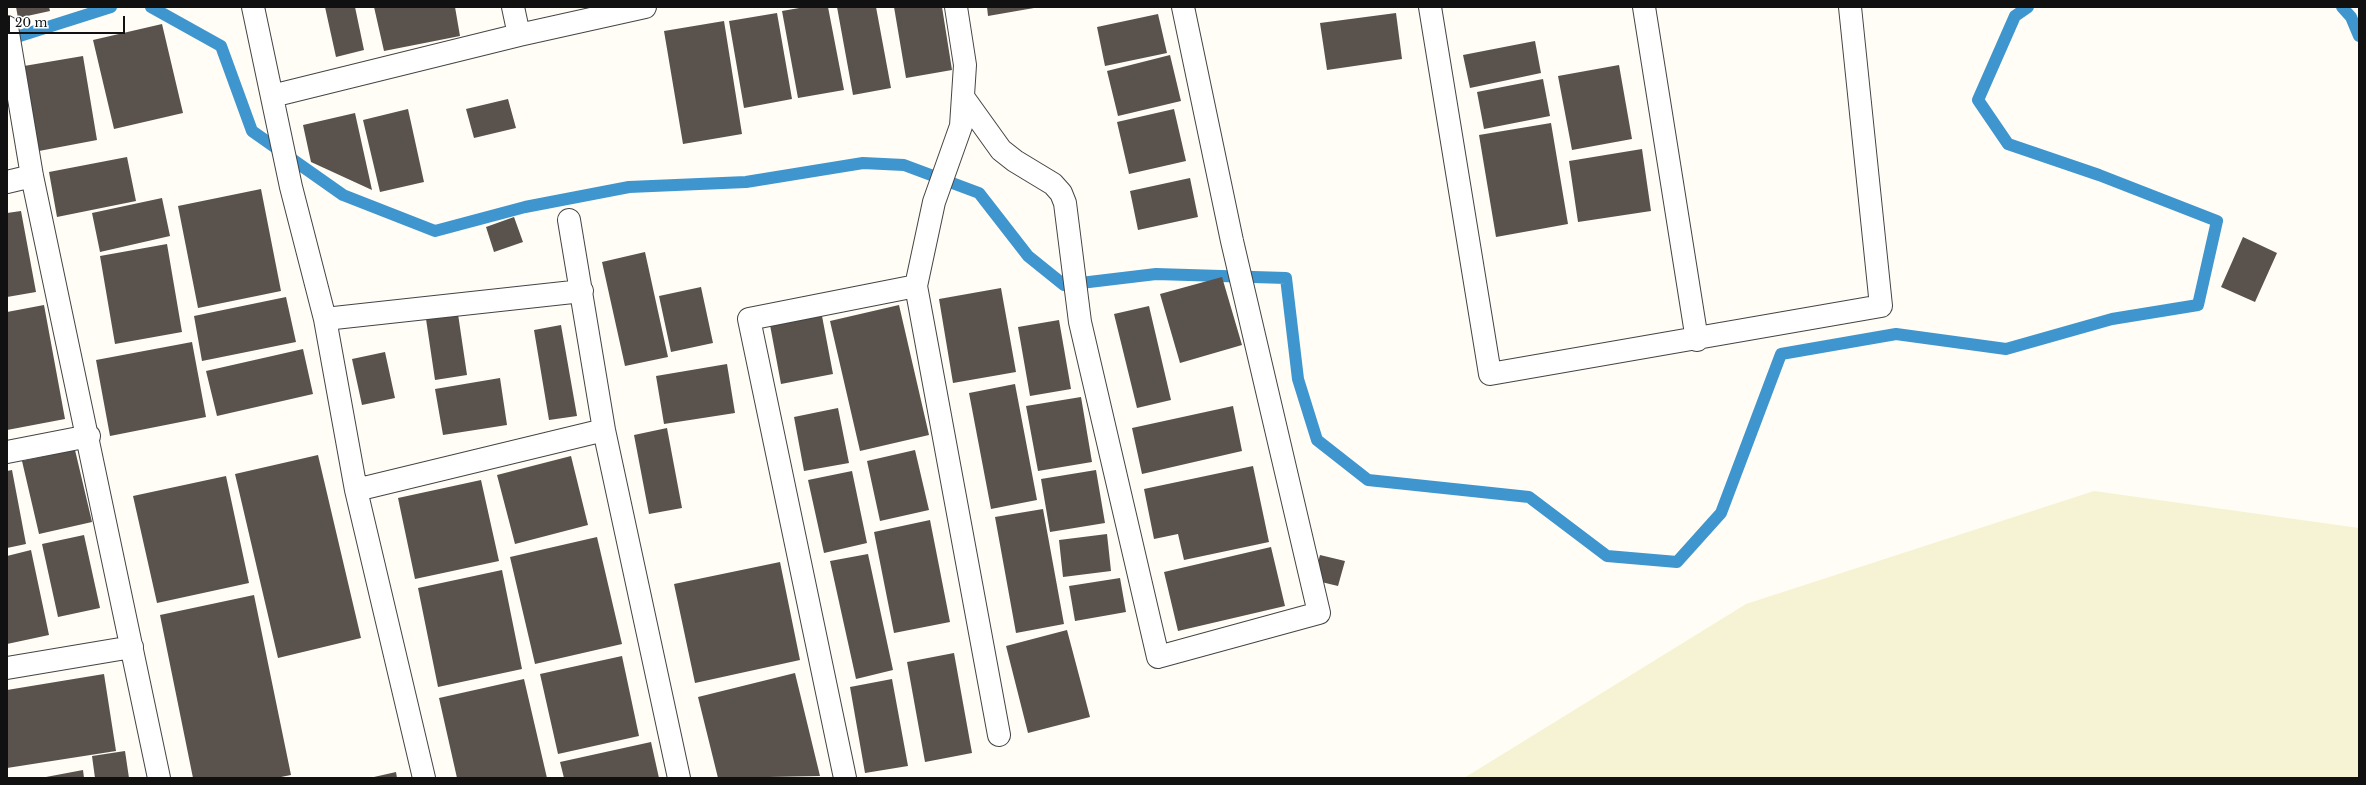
<!DOCTYPE html>
<html>
<head>
<meta charset="utf-8">
<style>
  body { margin:0 }
  #map { position:relative; width:2366px; height:785px; overflow:hidden; background:#fffdf5; font-family:"Libre Baskerville",serif }
  canvas { display:block }
  .frame { position:absolute; inset:0; border:8px solid #111; pointer-events:none }
  .scale { position:absolute; left:8px; top:16px; width:117px; height:18px; box-sizing:border-box; border:2px solid #111; border-top:0; padding-left:5px; font-size:12px; line-height:14px; white-space:nowrap; color:#111; -webkit-text-stroke:3px #fff; paint-order:stroke }
</style>
</head>
<body>
<div id="map">
<canvas width="2366" height="785"></canvas>
<div class="frame"></div>
<div class="scale">20 m</div>
</div>
<script>
const c = document.querySelector('canvas').getContext('2d');
c.lineJoin = 'round';
function fillPath(path, color) { c.fillStyle = color; c.fill(path, 'evenodd'); }
const toPath = rows => new Path2D(rows.map(r => 'M' + r).join(''));
function stroke(path, color, width, dash) { c.strokeStyle = color; c.lineWidth = width; c.lineCap = dash ? 'butt' : 'round'; c.setLineDash(dash || []); c.stroke(path); }
fillPath(toPath([
  [2094,491,2359,528,2359,778,1464,778,1746,604]
]), '#f6f3d4');
stroke(toPath([
  [151,7,221,46,252,131,343,195,435,231,525,207,629,187,746,182,863,163,904,165,979,193,1028,256,1064,285,1156,274,1286,278,1298,379,1317,440,1368,480,1529,497,1607,556,1677,562,1721,513,1781,354,1896,334,2006,349,2112,319,2198,305,2217,221,2099,175,2008,144,1978,100,2015,16,2028,7],
  [2342,7,2351,17,2359,36],
  [7,40,111,7]
]), '#3f96cf', 12);
fillPath(toPath([
  [16,7,49,7,50,11,18,18],
  [325,7,355,7,364,50,336,57],
  [374,7,455,7,460,36,384,51],
  [805,7,828,7,844,90,798,98,782,11],
  [837,7,876,7,891,88,853,95],
  [894,7,942,7,952,70,906,78],
  [987,7,1034,7,1034,8,988,16],
  [777,13,792,99,744,108,729,21],
  [1396,13,1402,59,1327,70,1320,23],
  [1158,14,1167,53,1105,66,1097,27],
  [724,21,742,134,683,144,664,31],
  [162,24,183,113,114,129,93,40],
  [1535,41,1541,73,1470,88,1463,55],
  [1170,55,1181,101,1118,116,1107,71],
  [83,56,97,140,39,151,24,66],
  [1619,65,1632,139,1572,150,1558,76],
  [1543,79,1550,116,1484,129,1477,92],
  [508,99,516,128,474,138,466,109],
  [408,109,424,182,380,192,363,120],
  [1174,109,1186,161,1129,174,1117,122],
  [355,113,372,190,311,162,303,125],
  [1551,123,1568,224,1496,237,1479,135],
  [1642,149,1651,211,1578,222,1569,161],
  [127,157,136,201,57,217,49,172],
  [1190,178,1198,217,1138,230,1130,191],
  [261,189,281,291,198,308,178,206],
  [162,198,170,236,100,252,92,213],
  [21,211,36,292,7,297,7,213],
  [514,217,523,242,494,252,486,227],
  [2243,237,2277,253,2255,302,2221,287],
  [167,244,182,332,115,344,100,256],
  [645,252,668,357,625,366,602,262],
  [1222,277,1242,345,1180,363,1160,294],
  [701,287,713,343,671,352,659,296],
  [1001,288,1016,372,953,383,939,299],
  [286,297,296,342,202,361,194,316],
  [44,305,65,419,7,430,7,312],
  [899,305,929,435,860,451,830,321],
  [1149,306,1171,400,1137,408,1114,314],
  [458,314,467,375,435,380,426,319],
  [822,316,833,374,781,384,770,325],
  [1059,320,1071,389,1030,396,1018,327],
  [561,325,577,416,549,420,534,330],
  [192,342,206,417,110,436,96,360],
  [303,349,313,394,217,416,206,371],
  [385,352,395,398,362,405,352,359],
  [727,364,735,413,664,424,656,376],
  [500,378,507,425,443,435,435,389],
  [1015,384,1037,500,991,509,969,393],
  [1081,397,1092,462,1038,471,1026,406],
  [1233,406,1242,451,1142,474,1132,428],
  [838,408,849,463,804,471,794,417],
  [667,428,682,508,649,514,634,435],
  [75,450,92,522,39,534,22,461],
  [915,450,929,510,880,521,867,461],
  [318,455,361,638,278,658,235,474],
  [571,456,588,525,515,544,497,475],
  [1253,466,1269,542,1184,560,1178,534,1154,539,1144,489],
  [12,470,26,544,7,548,7,471],
  [1096,470,1105,523,1050,532,1041,479],
  [852,471,867,543,824,553,808,480],
  [226,476,249,583,157,603,133,496],
  [481,480,499,561,415,579,398,498],
  [1043,509,1064,624,1016,633,995,517],
  [930,520,950,622,894,633,874,532],
  [1107,534,1111,571,1063,577,1059,540],
  [84,535,100,608,58,617,42,544],
  [597,537,622,644,535,664,510,557],
  [1271,547,1285,606,1178,631,1164,572],
  [31,550,49,635,7,644,7,556],
  [868,554,893,670,856,679,830,561],
  [1320,555,1345,561,1338,586,1313,580],
  [780,562,800,660,695,683,674,584],
  [502,570,522,669,438,687,418,588],
  [1120,578,1126,612,1075,621,1069,586],
  [254,595,291,775,276,778,193,778,160,615],
  [1067,630,1090,717,1028,733,1006,646],
  [954,653,972,753,925,762,907,662],
  [622,656,639,736,558,754,540,674],
  [795,673,820,776,718,778,698,697],
  [104,674,116,751,7,768,7,690],
  [524,679,547,778,457,778,439,698],
  [892,679,908,766,865,773,850,687],
  [651,742,659,778,564,778,560,762],
  [125,751,129,778,95,778,92,756],
  [83,770,84,778,46,778,46,777],
  [396,772,397,778,374,778,374,777]
]), '#5a524d');
const minor = toPath([
  [253,7,291,187,325,319,356,490,424,778],
  [513,7,519,35],
  [1430,7,1490,374,1881,306,1850,7],
  [1644,7,1697,340],
  [7,27,32,176,159,778],
  [272,96,519,35,645,7],
  [963,97,1001,150,1015,161,1053,184,1061,193,1065,203,1080,322,1158,657,1319,613,1232,241,1183,7],
  [7,182,32,176],
  [569,220,604,430,679,778],
  [916,286,999,735],
  [325,319,582,291],
  [7,452,89,436],
  [356,490,604,430],
  [7,668,132,647],
  [845,778,749,319,916,286,934,202,961,126,965,65,956,7]
]);
stroke(minor, '#444', 24);
stroke(minor, '#fff', 22);
</script>
</body>
</html>
